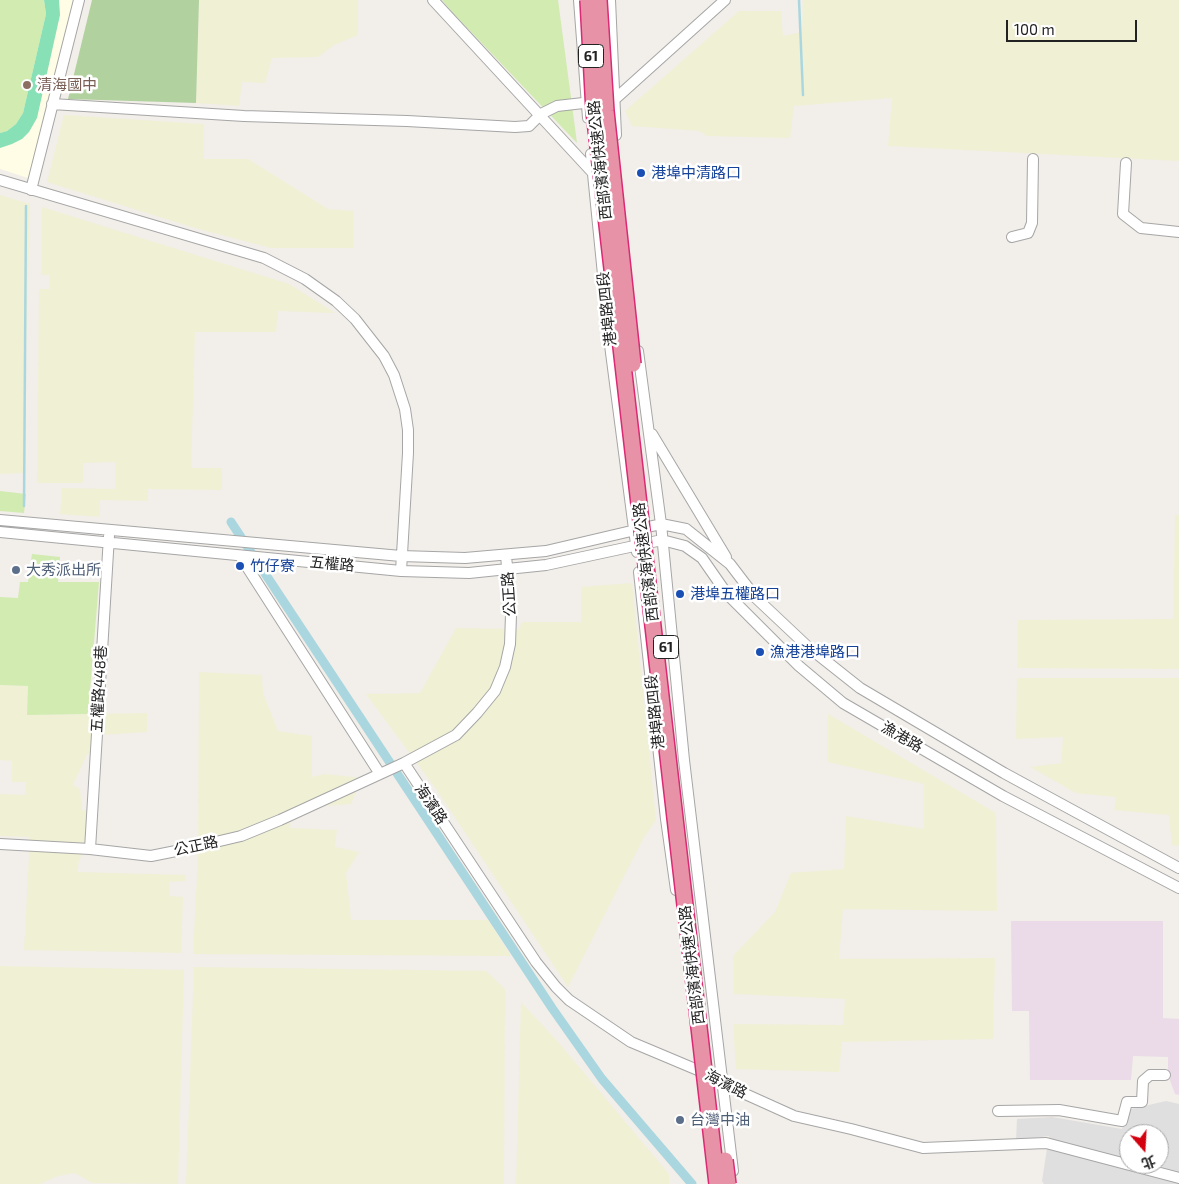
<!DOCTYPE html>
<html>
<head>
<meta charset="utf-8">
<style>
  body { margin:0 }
  #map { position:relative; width:1179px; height:1184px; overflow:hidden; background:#f2eee9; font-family:"Exo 2","Noto Sans TC",sans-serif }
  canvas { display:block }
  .north { position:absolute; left:1119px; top:1124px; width:50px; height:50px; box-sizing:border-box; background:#fff; border:1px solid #a7a7a7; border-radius:50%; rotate:161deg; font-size:14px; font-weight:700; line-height:20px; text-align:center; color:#222 }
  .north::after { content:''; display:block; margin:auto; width:18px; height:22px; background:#d30110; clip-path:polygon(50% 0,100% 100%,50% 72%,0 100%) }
  .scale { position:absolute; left:1006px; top:20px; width:131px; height:22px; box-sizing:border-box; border:2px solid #222; border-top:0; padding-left:6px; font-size:15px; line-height:18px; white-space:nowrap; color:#222; -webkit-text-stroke:4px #fff; paint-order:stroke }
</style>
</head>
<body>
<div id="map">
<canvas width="1179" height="1184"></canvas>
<div class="north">北</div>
<div class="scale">100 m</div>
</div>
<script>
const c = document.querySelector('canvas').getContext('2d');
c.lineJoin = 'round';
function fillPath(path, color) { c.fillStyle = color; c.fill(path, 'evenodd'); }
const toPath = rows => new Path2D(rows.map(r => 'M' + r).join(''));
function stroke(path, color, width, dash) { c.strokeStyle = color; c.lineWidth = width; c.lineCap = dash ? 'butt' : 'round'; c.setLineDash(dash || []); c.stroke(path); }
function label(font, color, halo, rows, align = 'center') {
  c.font = font + ' "Exo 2","Noto Sans TC",sans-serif'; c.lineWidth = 5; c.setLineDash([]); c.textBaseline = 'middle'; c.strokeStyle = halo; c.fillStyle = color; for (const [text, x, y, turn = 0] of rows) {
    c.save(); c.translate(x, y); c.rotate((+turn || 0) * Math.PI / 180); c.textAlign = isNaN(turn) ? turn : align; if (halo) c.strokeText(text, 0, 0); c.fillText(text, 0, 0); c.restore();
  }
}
fillPath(toPath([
  [1166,1101,1179,1104,1179,1184,1044,1184,1042,1181,1049,1136,1016,1140,1017,1119,1052,1117,1122,1129,1127,1110],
  [1129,1134,1159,1134,1159,1164,1129,1164]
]), '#e0dfdf');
fillPath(toPath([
  [1011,921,1163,921,1163,1018,1179,1019,1179,1095,1175,1094,1168,1075,1168,1057,1133,1056,1131,1080,1030,1080,1029,1011,1012,1011]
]), '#ebdbe9');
fillPath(toPath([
  [0,0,76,0,31,179,0,169]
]), '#fffde5');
fillPath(toPath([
  [199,0,358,0,358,35,334,45,318,57,272,58,265,83,242,82,239,106,196,103],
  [803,0,1179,0,1179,161,888,146,892,98,794,106,790,138,707,136,699,131,632,126,625,111,739,11,781,11,783,36,802,32],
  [64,115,204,124,204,159,248,159,328,209,354,211,353,248,271,248,195,228,47,182],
  [0,195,30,204,23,473,0,474],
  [42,207,289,284,335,313,278,311,276,332,195,332,191,468,222,468,222,490,148,489,148,501,100,500,100,517,60,514,62,488,116,489,115,462,83,463,83,483,37,483,39,289,50,289,50,275,41,275],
  [1175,515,1179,515,1179,669,1017,668,1018,620,1173,619],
  [632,583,656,820,643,839,568,987,436,789,366,694,420,693,456,628,519,629,522,622,581,622,581,587],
  [199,672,262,675,263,693,278,731,312,736,312,777,325,774,362,778,351,804,291,808,290,828,337,830,335,847,359,852,346,873,351,920,488,920,511,956,193,954,198,855],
  [1017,678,1179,678,1179,846,1172,845,1169,815,1114,810,1116,797,1076,793,1030,767,1061,763,1063,737,1016,739],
  [0,685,28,686,27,715,147,713,147,732,99,735,98,750,87,754,73,785,80,789,82,810,98,814,79,861,77,872,186,875,185,881,169,882,170,896,183,897,181,953,24,950,30,837,0,836,0,794,25,795,26,782,12,782,12,761,0,760],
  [828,714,996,813,997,911,843,909,839,959,995,958,993,1039,842,1042,839,1072,736,1069,733,1024,843,1025,845,999,734,994,733,956,775,912,791,873,844,869,846,816,924,829,924,784,828,762],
  [0,966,184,970,178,1184,92,1183,75,1173,58,1176,40,1184,0,1184],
  [194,967,486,971,505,989,504,1184,186,1184],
  [521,1002,559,1043,669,1174,669,1184,516,1184]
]), '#f0f0d5');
fillPath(toPath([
  [0,0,44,0,46,14,23,113,16,124,7,131,0,133],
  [442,0,558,0,577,143,454,14],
  [0,491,26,494,24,513,0,511],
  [32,554,60,557,58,582,99,582,88,714,27,715,28,686,0,685,0,597,18,598,20,582,28,582]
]), '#d1ebb0');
fillPath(toPath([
  [92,0,199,0,196,103,68,99]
]), '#b1d19e');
fillPath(toPath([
  [44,0,59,0,60,15,37,118,29,132,22,139,12,144,0,148,0,133,7,131,16,124,23,113,46,14]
]), '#88e0b7');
stroke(toPath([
  [799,0,803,95],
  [24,506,26,206]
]), '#aad7df', 2.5);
stroke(toPath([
  [231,522,552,1008,602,1079,692,1184]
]), '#aad7df', 9);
const minor = toPath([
  [433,0,593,173],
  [579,0,588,118],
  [610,0,616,135],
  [609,100,614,100,725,0],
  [52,104,244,116,407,121,515,127,529,126,541,114,557,106,592,102],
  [591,154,610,345,637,552],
  [1126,163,1123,214,1141,228,1179,232],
  [0,180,264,258,305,279,336,301,355,319,384,356,394,375,405,409,408,430,408,453,401,571],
  [31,190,79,0],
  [1012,237,1028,233,1032,223,1033,159],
  [638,351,661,524,684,760,733,1171],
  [652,434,726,557],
  [0,520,401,556,465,558,546,551,661,524,686,529,730,564,756,598,807,646,860,688,1004,773,1179,868],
  [0,532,401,571,469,573,546,565,662,540,685,546,702,558,727,594,799,666,843,703,1003,796,1179,888],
  [240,556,380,774],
  [639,572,666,819,676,890],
  [404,763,536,962,556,987,569,1000,631,1042,700,1071,723,1084,794,1116,851,1129,923,1148,1046,1143,1179,1178],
  [0,844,90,849,151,856,186,849,241,836,280,820,404,763,456,735,477,713,495,691,505,667,510,644,511,615,506,555],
  [90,849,109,536],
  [998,1111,1059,1110,1122,1121,1127,1102,1142,1102,1143,1081,1150,1075,1165,1075]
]);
stroke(minor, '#a6a6a6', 12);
stroke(minor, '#fff', 10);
const highwayBridge = toPath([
  [588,0,594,112,717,1184],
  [599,0,606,111,633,364],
  [725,1160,728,1184]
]);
stroke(highwayBridge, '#db2a74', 18, []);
stroke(highwayBridge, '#e892a8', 15);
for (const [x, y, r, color] of [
  [27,85,5,"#8d6e63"],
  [641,173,5,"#1a4fb4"],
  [240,566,5,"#1a4fb4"],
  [16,570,5,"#5c6f8a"],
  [680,594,5,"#1a4fb4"],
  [760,652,5,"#1a4fb4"],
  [680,1120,5,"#5c6f8a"]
]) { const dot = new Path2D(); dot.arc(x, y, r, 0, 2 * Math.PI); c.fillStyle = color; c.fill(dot); stroke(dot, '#fff', 2); }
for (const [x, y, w] of [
  [591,56,25],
  [666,647,25]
]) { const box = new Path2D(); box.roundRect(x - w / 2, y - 11.5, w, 23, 4); c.fillStyle = '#fff'; c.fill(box); stroke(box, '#222', 1); }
label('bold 14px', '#222', null, [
  ["61",591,56],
  ["61",666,647]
]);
label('15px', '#785e54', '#fff', [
  ["清海國中",37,85]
], 'left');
label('15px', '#222', '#fff', [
  ["西部濱海快速公路",600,160,-96],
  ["港埠路四段",607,309,-96],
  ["西部濱海快速公路",646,562,-97],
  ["五權路",332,564,5],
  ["公正路",509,594,-94],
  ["五權路448巷",99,689,-87],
  ["港埠路四段",655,712,-96],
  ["漁港路",902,737,30],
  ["海濱路",431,804,56],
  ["公正路",196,846,-12],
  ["西部濱海快速公路",692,965,-97],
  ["海濱路",726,1084,27]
]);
label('15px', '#164399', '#fff', [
  ["港埠中清路口",651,173],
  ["竹仔寮",250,566],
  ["港埠五權路口",690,594],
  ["漁港港埠路口",770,652]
], 'left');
label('15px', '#4e5e75', '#fff', [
  ["大秀派出所",26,570],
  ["台灣中油",690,1120]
], 'left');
</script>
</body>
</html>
